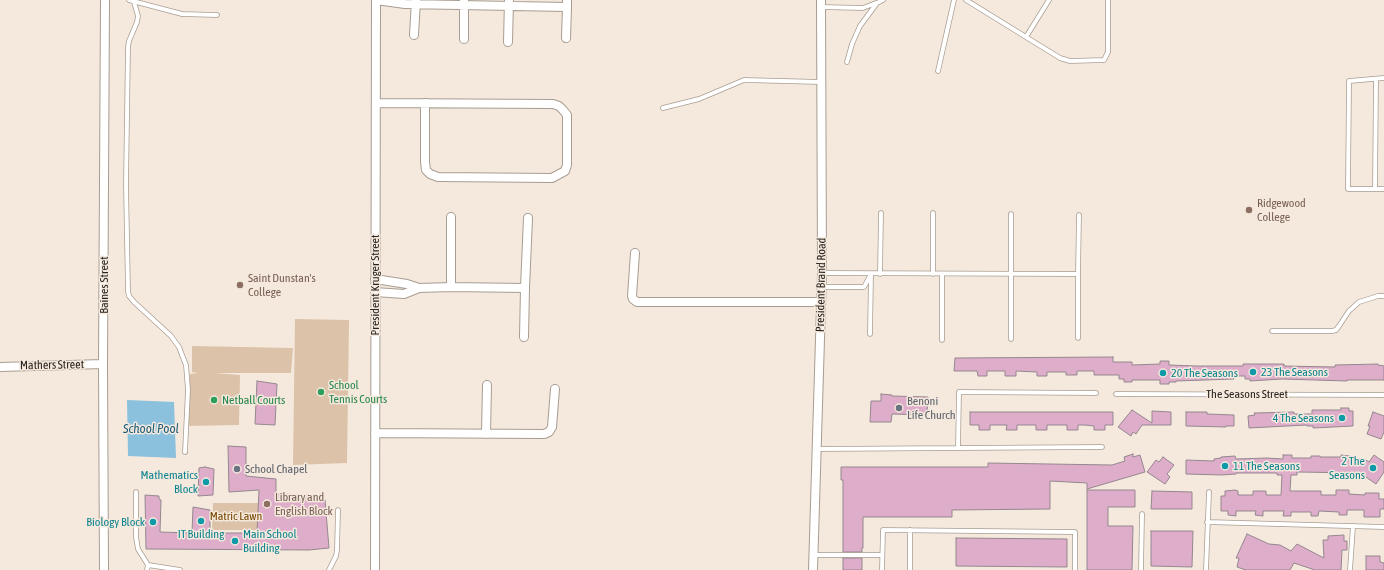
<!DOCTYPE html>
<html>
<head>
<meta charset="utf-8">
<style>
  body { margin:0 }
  canvas { display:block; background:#f5e9dd }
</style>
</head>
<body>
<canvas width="1384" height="570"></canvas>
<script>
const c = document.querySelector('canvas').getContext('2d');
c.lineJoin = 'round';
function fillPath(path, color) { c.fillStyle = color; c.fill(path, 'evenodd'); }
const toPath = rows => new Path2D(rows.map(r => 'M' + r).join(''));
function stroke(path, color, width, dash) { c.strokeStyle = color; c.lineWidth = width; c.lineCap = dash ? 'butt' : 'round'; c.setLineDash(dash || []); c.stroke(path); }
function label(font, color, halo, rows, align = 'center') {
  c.font = font + ' "Asap Condensed",sans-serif'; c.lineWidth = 3; c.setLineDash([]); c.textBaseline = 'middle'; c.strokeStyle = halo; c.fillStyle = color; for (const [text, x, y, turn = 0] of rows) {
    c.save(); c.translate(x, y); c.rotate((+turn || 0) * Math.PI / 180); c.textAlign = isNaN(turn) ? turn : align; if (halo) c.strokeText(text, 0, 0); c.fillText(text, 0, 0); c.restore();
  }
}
fillPath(toPath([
  [295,319,349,320,347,463,293,465],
  [192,346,293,348,291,373,214,373,240,375,239,425,186,426,190,374,198,373,192,372],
  [213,503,259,503,257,530,212,530]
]), '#dbc2a8');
fillPath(toPath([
  [127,400,174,402,176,458,128,456]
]), '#8cc1dd');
const building = toPath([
  [1113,357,1113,362,1132,362,1132,365,1160,364,1160,361,1169,361,1169,365,1196,366,1243,366,1243,364,1284,364,1284,366,1335,367,1335,365,1378,364,1378,365,1384,366,1384,380,1347,380,1347,381,1282,379,1250,381,1250,379,1245,379,1245,376,1234,376,1234,379,1176,381,1176,382,1169,382,1169,384,1160,384,1160,380,1132,380,1132,382,1124,382,1124,379,1119,379,1119,375,1094,375,1094,371,1077,371,1077,375,1066,375,1066,372,1047,372,1047,376,1037,376,1037,372,1016,371,1016,376,1005,376,1005,371,987,371,987,376,978,376,977,371,954,371,955,358,1113,357],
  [257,381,277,384,275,425,255,424,257,381],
  [881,394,892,395,892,396,928,397,927,415,892,414,891,422,870,422,871,401,881,401,881,394],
  [1341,408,1349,408,1349,411,1353,411,1353,426,1313,428,1313,426,1307,426,1307,425,1249,428,1248,416,1255,415,1254,413,1294,412,1294,414,1312,414,1312,410,1341,410,1341,408],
  [1132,410,1152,423,1152,411,1171,412,1171,425,1142,425,1136,434,1133,432,1131,436,1118,427,1132,410],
  [970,412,1113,412,1113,425,1105,425,1105,430,1094,430,1094,426,1085,425,1078,425,1078,430,1067,430,1067,425,1047,425,1047,430,1036,430,1036,425,1017,425,1017,430,1006,430,1007,425,990,425,990,430,979,430,979,425,970,425,970,412],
  [1186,412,1207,412,1207,414,1234,415,1234,426,1226,426,1226,427,1186,426,1186,412],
  [1373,412,1384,416,1384,432,1381,439,1367,434,1370,426,1368,426,1373,412],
  [228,446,246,447,246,476,276,479,276,494,311,495,311,501,325,500,329,548,309,550,146,549,145,495,159,496,159,499,161,500,160,532,192,533,193,507,210,510,210,533,257,533,259,490,229,492,228,446],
  [1133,454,1133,457,1140,455,1145,472,1087,489,1087,483,1050,481,1050,509,952,510,952,517,863,517,863,548,862,548,862,552,843,552,843,480,841,480,841,467,988,467,988,463,1112,465,1125,461,1124,457,1133,454],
  [1283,455,1292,455,1292,458,1311,458,1311,456,1320,456,1320,457,1341,457,1341,455,1350,456,1350,459,1364,459,1369,462,1374,455,1384,462,1384,472,1376,484,1360,473,1297,472,1297,475,1291,475,1290,491,1321,491,1321,495,1336,495,1336,490,1349,490,1349,494,1365,495,1365,493,1379,493,1379,499,1384,499,1384,509,1380,509,1380,517,1364,517,1364,510,1347,510,1347,515,1339,515,1339,512,1319,511,1318,516,1311,516,1311,512,1291,512,1291,516,1283,516,1284,511,1263,511,1263,516,1255,515,1256,511,1236,511,1236,516,1228,515,1228,511,1221,511,1221,496,1225,496,1225,491,1235,490,1238,491,1238,495,1253,495,1253,491,1266,491,1266,495,1281,495,1282,475,1277,475,1277,473,1236,473,1236,474,1222,475,1186,474,1186,460,1214,461,1214,459,1221,458,1221,457,1235,456,1236,459,1267,458,1283,459,1283,455],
  [1163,457,1174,465,1167,474,1170,477,1165,484,1147,472,1156,460,1159,462,1163,457],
  [205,467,214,469,213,495,198,496,199,468,205,467],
  [1087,490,1135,490,1135,507,1108,507,1108,526,1133,526,1132,570,1087,570,1087,490],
  [1152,491,1192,492,1192,509,1151,509,1152,491],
  [1151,531,1193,531,1192,567,1151,566,1151,531],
  [1247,534,1269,544,1280,545,1291,551,1297,544,1324,558,1323,540,1328,540,1328,536,1344,535,1344,541,1347,541,1347,550,1342,550,1341,570,1315,570,1294,563,1290,570,1246,570,1237,567,1239,558,1236,558,1247,534],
  [956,538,1067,539,1067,567,956,566,956,538],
  [1366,556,1380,556,1380,562,1384,563,1384,570,1366,570,1366,556],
  [843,558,862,558,862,570,843,570,843,558]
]);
fillPath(building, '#ddadca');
stroke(building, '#95878f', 1);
const lane = toPath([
  [129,0,182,14,217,15],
  [966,0,1060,58,1070,61,1104,60,1108,52,1108,0],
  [134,2,138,16,137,22,129,41,128,47,126,185,128,291,129,296,134,302,171,336,179,347,182,355,186,365,188,390,185,452],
  [821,7,863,8,876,3],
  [1026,37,1049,0],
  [847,62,852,44,860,26,877,3,883,0],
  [938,71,954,0],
  [1384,78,1349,81,1348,189,1384,189],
  [663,108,699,99,744,80,821,82],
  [1375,189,1376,79],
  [822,273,1078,274,1079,215],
  [880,274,881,213],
  [933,274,933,213],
  [942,274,942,340],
  [1078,274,1078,338],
  [821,287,864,287,870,276],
  [1272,331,1332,331,1336,330,1339,326,1349,311,1359,302,1378,296,1384,296],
  [870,334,871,274],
  [1011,339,1011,214],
  [1116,394,1384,395],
  [958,448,959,392,1096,393],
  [817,449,1102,447],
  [136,492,136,537,138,549,148,565],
  [1207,522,1384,527],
  [814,555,882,555],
  [147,570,148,565,180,570],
  [329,570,336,556,337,550,338,510],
  [882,570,883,530,1075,532,1075,570],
  [910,570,910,530],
  [1141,570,1142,514],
  [1206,570,1209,492],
  [1350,570,1353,526]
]);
const street = toPath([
  [376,0,405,4,567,7,567,0],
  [464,1,464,39],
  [414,35,416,0],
  [566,38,567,7],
  [508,42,509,0],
  [376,103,553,104,559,106,563,110,567,115,567,165,565,171,552,178,438,177,430,174,426,170,425,162,425,103],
  [635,253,632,296,633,299,637,302,821,302],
  [375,279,407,284,419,288],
  [451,287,451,217],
  [375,292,404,294,419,288,451,287,525,288],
  [524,337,525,288,528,218],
  [0,367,103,364],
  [375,433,544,434,549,432,552,427,555,389],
  [486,434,487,385],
  [104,570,103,364,105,0],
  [375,570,376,0],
  [813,570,822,273,821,0]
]);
stroke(lane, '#a89d92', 5.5);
stroke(street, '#a89d92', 10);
stroke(lane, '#fff', 4);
stroke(street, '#fff', 8);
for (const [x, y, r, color] of [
  [1249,210,4,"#8d6e63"],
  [240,285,4,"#8d6e63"],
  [1253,372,4,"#0f9aa8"],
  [1163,373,4,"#0f9aa8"],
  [321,392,4,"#2e9e5b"],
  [214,400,4,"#2e9e5b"],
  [899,408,4,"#6b7280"],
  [1342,418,4,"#0f9aa8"],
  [1225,466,4,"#0f9aa8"],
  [1373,468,4,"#0f9aa8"],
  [237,469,4,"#6b7280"],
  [206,482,4,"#0f9aa8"],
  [267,504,4,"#8d6e63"],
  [201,521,4,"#0f9aa8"],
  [153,522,4,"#0f9aa8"],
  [235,541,4,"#0f9aa8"]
]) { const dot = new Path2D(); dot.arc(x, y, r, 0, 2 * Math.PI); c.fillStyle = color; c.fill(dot); stroke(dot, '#f5e9dd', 1.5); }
label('12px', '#785e54', '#f5e9dd', [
  ["Ridgewood",1257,203],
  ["College",1257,217],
  ["Saint Dunstan's",248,278],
  ["College",248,292],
  ["Library and",275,497],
  ["English Block",275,511]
], 'left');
label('12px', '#292420', '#f5e9dd', [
  ["Baines Street",104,285,-90],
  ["President Kruger Street",375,285,-90],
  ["President Brand Road",821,285,-89],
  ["Mathers Street",52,365,-1],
  ["The Seasons Street",1247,394]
]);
label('12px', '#0d838f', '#f5e9dd', [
  ["23 The Seasons",1261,372],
  ["20 The Seasons",1171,373],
  ["4 The Seasons",1334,418,"right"],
  ["2 The",1365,461,"right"],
  ["Seasons",1365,475,"right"],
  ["11 The Seasons",1233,466],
  ["Mathematics",198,475,"right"],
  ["Block",198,489,"right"],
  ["Biology Block",145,522,"right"],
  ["IT Building",201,534,"center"],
  ["Main School",243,534],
  ["Building",243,548]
], 'left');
label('12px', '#27864d', '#f5e9dd', [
  ["School",329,385],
  ["Tennis Courts",329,399],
  ["Netball Courts",222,400]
], 'left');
label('12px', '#5b616d', '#f5e9dd', [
  ["Benoni",907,401],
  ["Life Church",907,415],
  ["School Chapel",245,469]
], 'left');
label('12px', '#764700', '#f5e9dd', [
  ["Matric Lawn",236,516]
]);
label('italic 13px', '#1d5d7a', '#f5e9dd', [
  ["School Pool",151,429]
]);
</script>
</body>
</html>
